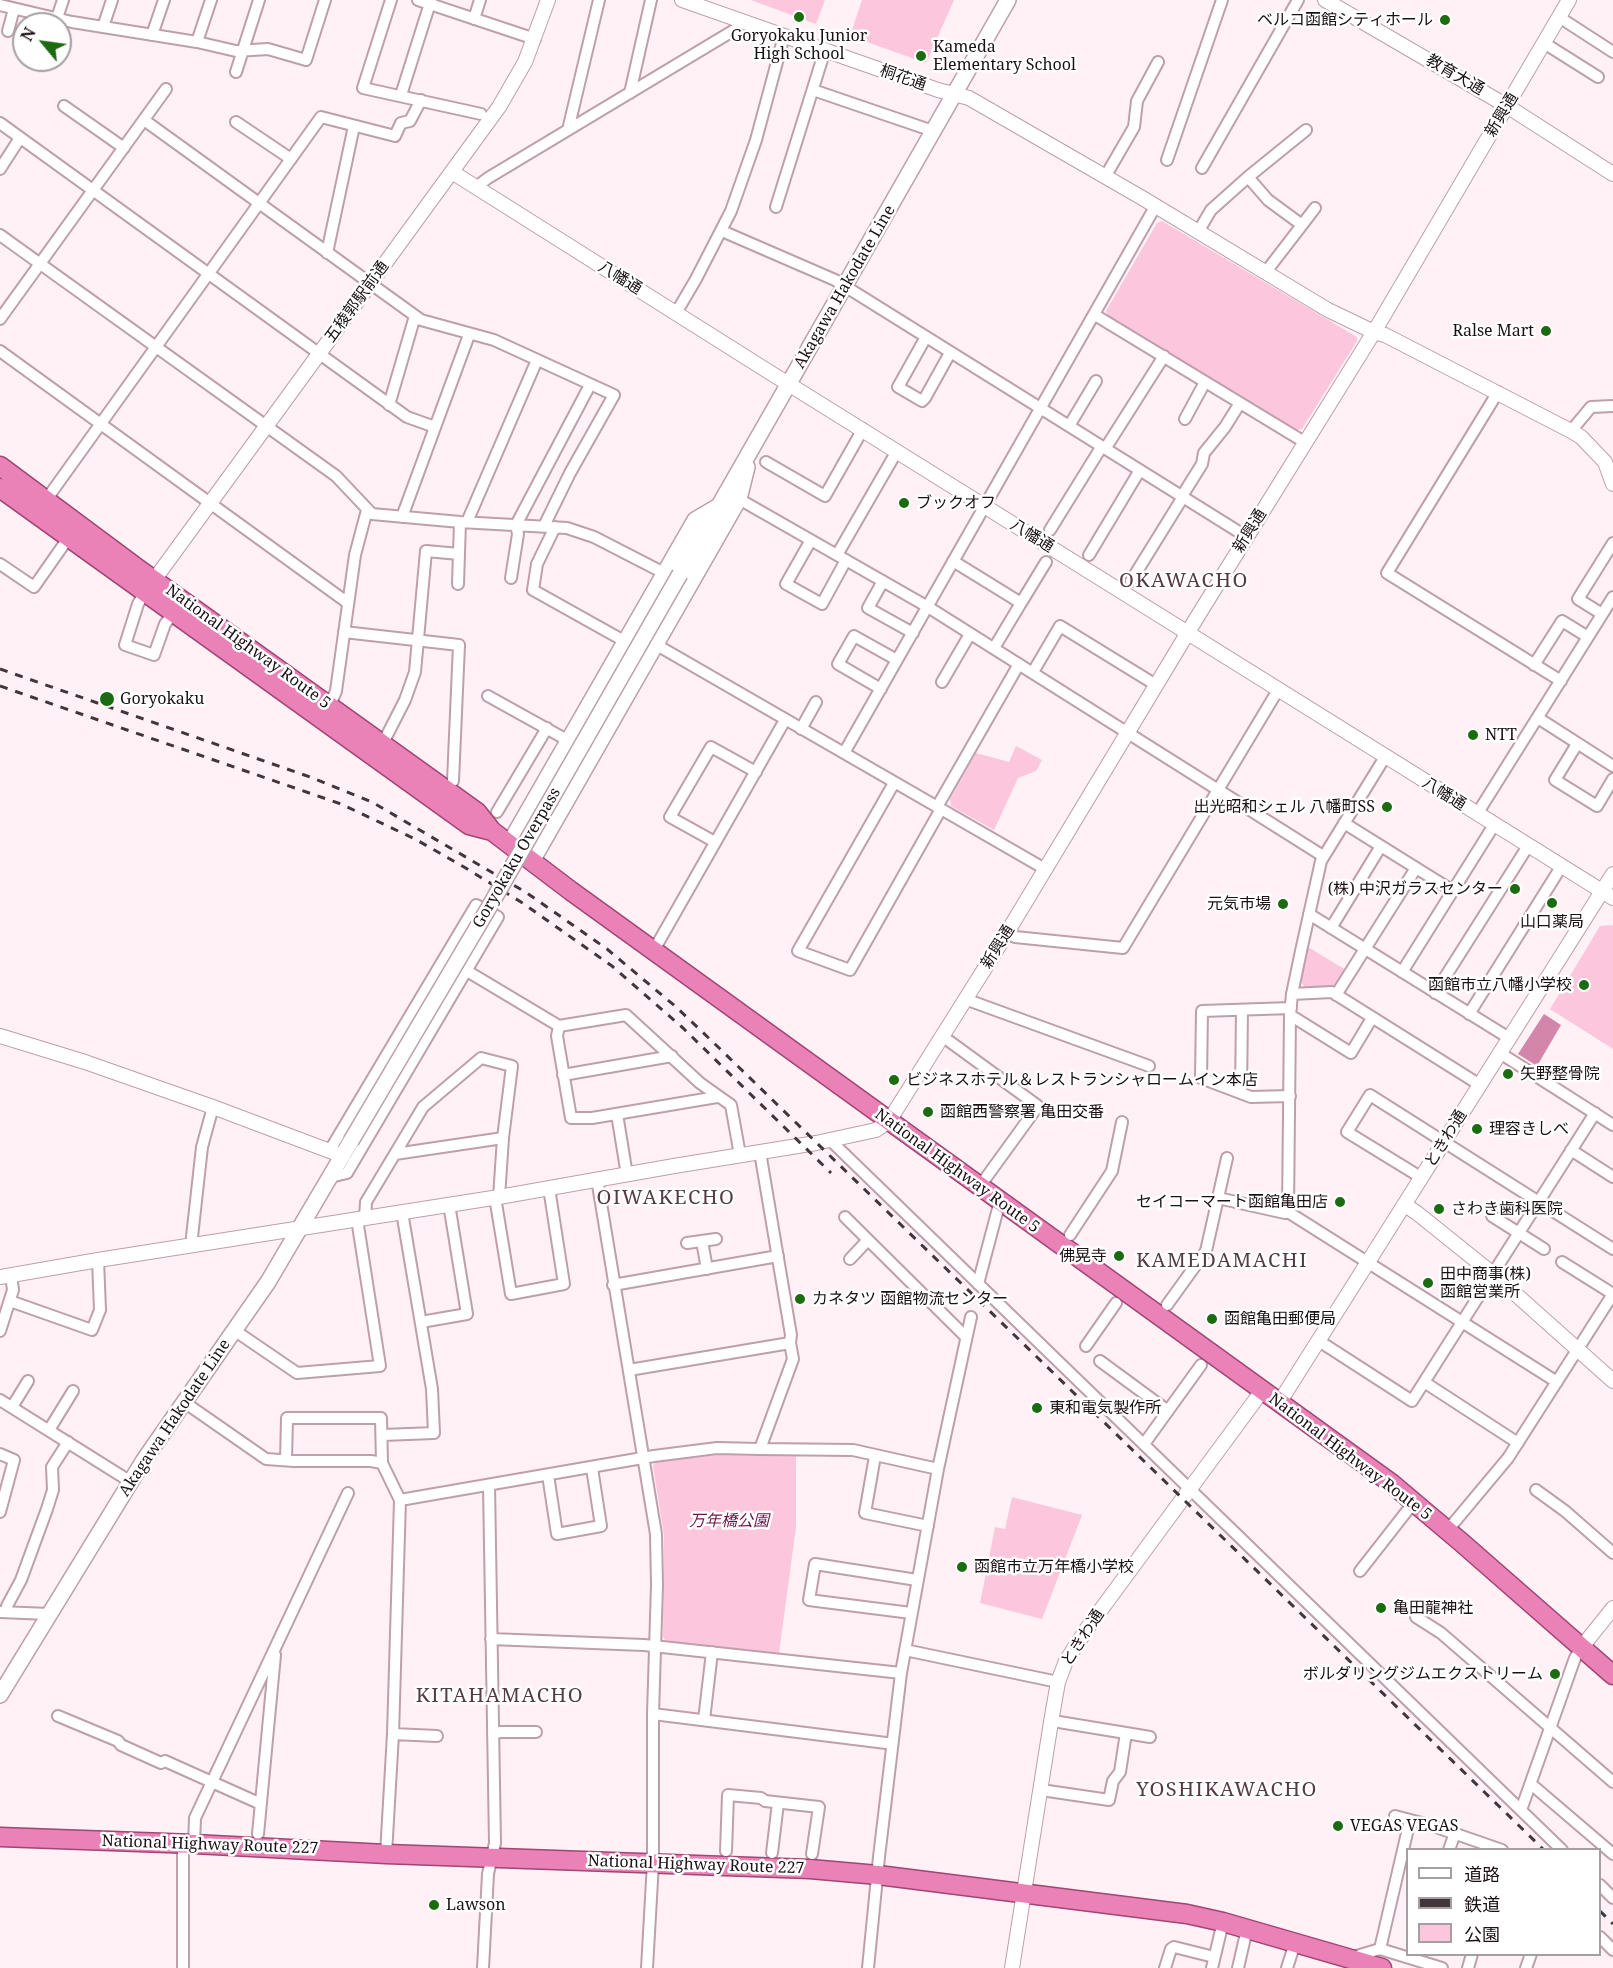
<!DOCTYPE html>
<html>
<head>
<meta charset="utf-8">
<style>
  body { margin:0 }
  #map { position:relative; width:1613px; height:1968px; overflow:hidden; background:#fff1f6; font-family:"Noto Serif","Noto Sans JP",serif }
  canvas { display:block }
  .legend { position:absolute; left:1406px; top:1848px; width:195px; height:108px; box-sizing:border-box; background:#fff; border:2px solid #a49fa1; margin:0; padding:8px 10px; list-style:none; font-size:18px; color:#1b1015 }
  .legend li { display:flex; align-items:center; gap:12px; height:30px }
  .legend b { width:30px; border:2px solid #a49fa1 }
  .north { position:absolute; left:12px; top:12px; width:60px; height:60px; box-sizing:border-box; background:#fff; border:2px solid #a49fa1; border-radius:50%; rotate:299deg; font-size:16px; font-weight:700; line-height:24px; text-align:center; color:#1b1015 }
  .north::after { content:''; display:block; margin:auto; width:21px; height:27px; background:#1b6b10; clip-path:polygon(50% 0,100% 100%,50% 72%,0 100%) }
</style>
</head>
<body>
<div id="map">
<canvas width="1613" height="1968"></canvas>
<ul class="legend">
<li><b style="height:8px;background:#fff"></b>道路</li>
<li><b style="height:8px;background:#41363b"></b>鉄道</li>
<li><b style="height:16px;background:#fcc6dc"></b>公園</li>
</ul>
<div class="north">N</div>
</div>
<script>
const c = document.querySelector('canvas').getContext('2d');
c.lineJoin = 'round';
function fillPath(path, color) { c.fillStyle = color; c.fill(path, 'evenodd'); }
const toPath = rows => new Path2D(rows.map(r => 'M' + r).join(''));
function stroke(path, color, width, dash) { c.strokeStyle = color; c.lineWidth = width; c.lineCap = dash ? 'butt' : 'round'; c.setLineDash(dash || []); c.stroke(path); }
function label(font, color, halo, rows, align = 'center') {
  c.font = font + ' "Noto Serif","Noto Sans JP",serif'; c.lineWidth = 5; c.setLineDash([]); c.textBaseline = 'middle'; c.strokeStyle = halo; c.fillStyle = color; for (const [text, x, y, turn = 0] of rows) {
    c.save(); c.translate(x, y); c.rotate((+turn || 0) * Math.PI / 180); c.textAlign = isNaN(turn) ? turn : align; if (halo) c.strokeText(text, 0, 0); c.fillText(text, 0, 0); c.restore();
  }
}
fillPath(toPath([
  [751,0,825,0,816,24],
  [862,0,954,0,926,63,850,36],
  [1162,221,1357,337,1357,341,1302,429,1296,430,1108,316,1106,311,1157,223],
  [1016,746,1042,760,1036,771,1018,778,994,830,951,806,950,799,976,753,1009,762],
  [1612,925,1613,926,1613,1049,1550,1009,1600,926],
  [1308,947,1346,970,1339,982,1334,986,1305,988,1301,982],
  [719,1455,796,1456,796,1527,779,1653,666,1641,663,1637,664,1535,653,1466,656,1462],
  [1012,1497,1082,1515,1042,1619,980,1603,995,1527,1005,1529]
]), '#fcc6dc');
fillPath(toPath([
  [1544,1014,1561,1025,1537,1066,1518,1054]
]), '#d386a9');
const minor = toPath([
  [391,0,363,88,481,114],
  [418,0,535,39],
  [0,5,72,22,197,42,236,51,268,49,306,60,325,0],
  [1559,17,1613,52],
  [474,19,480,0],
  [55,24,63,0],
  [103,27,112,0],
  [8,31,14,9],
  [152,35,164,0],
  [197,42,211,0],
  [1544,43,1598,77],
  [236,72,259,0],
  [813,90,933,131],
  [630,93,651,0],
  [401,95,431,0],
  [64,106,124,148],
  [144,120,421,320,494,340,614,395,570,473,544,526],
  [236,122,291,159],
  [0,123,407,417,435,427],
  [568,130,599,0],
  [1167,160,1222,0],
  [1202,168,1298,0],
  [0,169,20,138],
  [1105,177,1134,127,1137,101,1158,62],
  [1248,177,1306,130],
  [476,187,488,178,736,29],
  [776,207,825,50],
  [1302,225,1315,208],
  [722,231,835,280,1247,537],
  [1198,232,1211,210,1248,177,1268,200,1302,225,1265,273],
  [0,235,336,476,372,514,460,522,567,528,594,537,664,573],
  [327,253,354,126],
  [676,313,696,279,731,211,756,140,784,36],
  [1095,315,1306,443],
  [0,319,166,89],
  [926,337,898,387,922,401,925,398,950,353],
  [0,351,348,603],
  [1498,392,1387,573,1561,681],
  [389,405,415,316],
  [1185,419,1205,382],
  [1069,426,1096,381],
  [1571,431,1591,407,1613,406],
  [1105,449,1164,356],
  [766,462,825,496,863,429],
  [1182,496,1202,464,1204,453,1225,427,1240,403],
  [739,499,928,607,1323,856],
  [46,500,321,117,395,136,401,123,410,121,421,100],
  [402,517,469,335],
  [467,522,537,360],
  [555,527,537,564,533,590,626,642],
  [1050,530,1102,446],
  [811,540,786,584,822,604,846,560],
  [837,555,897,451],
  [1089,555,1140,470],
  [953,561,1021,603,994,648],
  [0,564,34,587,69,537],
  [511,578,518,534,516,525,590,385],
  [883,581,868,608,913,633],
  [1131,581,1183,497],
  [458,584,460,522],
  [145,592,138,604,125,645,154,655,165,624,174,612],
  [1021,603,1046,562],
  [1602,614,1578,599,1613,543],
  [344,632,459,645,453,781],
  [655,644,1045,869],
  [1534,665,1562,621,1588,637],
  [1033,672,1060,626,1156,685],
  [942,682,970,634],
  [881,689,838,664,854,636,897,660],
  [488,696,569,741],
  [330,705,336,691,355,555,367,510],
  [1538,718,1613,766],
  [801,729,816,702],
  [383,743,405,700,415,672,426,551,459,554],
  [1577,744,1555,780,1597,806,1613,779],
  [844,753,1155,207],
  [894,783,798,951,850,970,941,809],
  [937,807,1019,664],
  [497,812,547,728],
  [1477,814,1613,597],
  [1344,823,1453,891],
  [715,842,670,817,711,747,756,772],
  [1309,914,1509,1038],
  [1331,928,1381,846],
  [1007,932,1015,937,1123,948,1278,690],
  [654,950,785,720],
  [467,971,559,1026,626,1015,700,1083,731,1105,740,1155],
  [1402,972,1494,825],
  [1435,993,1528,846],
  [1292,994,1332,992,1480,1085],
  [1336,995,1416,868],
  [965,999,1149,1066],
  [1469,1014,1561,867],
  [1290,1015,1351,1053,1372,1018],
  [559,1026,557,1036,571,1118,592,1118,717,1097],
  [949,1041,1038,1106,980,1186],
  [1500,1053,1613,1125],
  [563,1075,672,1056],
  [1241,1093,1242,1010],
  [1290,1096,1251,1097,1201,1078,1202,1011,1291,1008],
  [617,1114,627,1175],
  [830,1140,1562,1850],
  [1571,1150,1613,1177],
  [395,1154,503,1138],
  [330,1177,347,1173,498,917,476,905,330,1150],
  [1422,1178,1347,1132,1370,1095,1613,1249],
  [597,1179,656,1534,657,1585,653,1714,653,1863,647,1968],
  [495,1197,511,1294,564,1284,549,1188],
  [1218,1198,1227,1158],
  [1288,1212,1290,1015,1292,994,1301,951,1321,861,1385,757],
  [1492,1216,1544,1249],
  [845,1217,966,1337],
  [365,1218,366,1202,423,1107,481,1058,512,1066,503,1138,499,1197],
  [1070,1235,1112,1171,1122,1122],
  [702,1241,707,1269],
  [687,1243,716,1239],
  [191,1246,202,1147,213,1107],
  [850,1259,867,1241],
  [978,1284,1000,1201],
  [613,1285,778,1256],
  [10,1301,92,1330,100,1310,98,1260],
  [1167,1305,1206,1251,1218,1198,1285,1213,1288,1212,1557,1382],
  [421,1322,467,1314,449,1204],
  [234,1330,297,1373,380,1366,357,1219],
  [0,1331,13,1290,11,1275],
  [1319,1341,1412,1401,1595,1113],
  [1086,1346,1116,1303],
  [1100,1361,1168,1411],
  [629,1370,790,1343],
  [1424,1382,1518,1443],
  [0,1400,131,1482],
  [184,1402,266,1459,294,1461,371,1461,382,1463,381,1418,287,1418,286,1460],
  [12,1407,28,1381],
  [49,1430,73,1391],
  [383,1435,434,1433,432,1389,402,1212],
  [1144,1444,1201,1365],
  [760,1449,853,1450,938,1469],
  [0,1454,14,1460,0,1512],
  [875,1456,865,1513,928,1526],
  [382,1463,400,1500,393,1734,386,1854],
  [548,1475,557,1534,601,1526,592,1468],
  [1536,1490,1565,1511,1613,1553],
  [400,1500,654,1456,717,1448,760,1449,793,1359,790,1343,791,1335,760,1152],
  [1447,1531,1508,1458,1613,1294,1562,1262],
  [1360,1571,1414,1502],
  [7,1606,21,1580,47,1509,53,1490,52,1467,68,1442],
  [0,1612,49,1614],
  [911,1613,809,1600,815,1564,917,1580],
  [1416,1617,1441,1633,1613,1782],
  [491,1639,644,1645,901,1673],
  [905,1650,1058,1682],
  [653,1714,886,1743],
  [58,1716,118,1741,121,1745,161,1763,165,1761,261,1804],
  [704,1720,712,1652],
  [1059,1722,1150,1737],
  [393,1734,437,1736],
  [493,1734,500,1732,536,1732],
  [1531,1784,1613,1854],
  [1048,1791,1109,1800,1113,1781,1120,1772,1126,1733],
  [1521,1810,1575,1658,1581,1648],
  [1395,1816,1433,1826,1502,1850],
  [258,1834,275,1655],
  [194,1844,195,1818,348,1493],
  [1449,1850,1455,1833],
  [726,1851,728,1795,761,1798,765,1801,819,1807,812,1854],
  [772,1853,778,1803],
  [1600,1885,1613,1898],
  [1600,1937,1613,1950],
  [1380,1949,1410,1820],
  [1350,1958,1380,1949,1442,1968],
  [183,1968,183,1844],
  [483,1968,488,1874,495,1843,489,1485],
  [868,1968,879,1857,901,1673,938,1469,971,1317],
  [1165,1968,1171,1949,1174,1947,1214,1957],
  [1212,1968,1223,1922],
  [1238,1968,1247,1929],
  [1287,1968,1295,1943],
  [1468,1968,1472,1954],
  [1526,1968,1531,1954]
]);
const tertiary = toPath([
  [682,0,938,90,969,98,1144,199,1328,310,1374,332,1385,335,1571,431,1581,437,1605,462,1613,484],
  [1325,0,1507,106,1613,174],
  [452,172,766,370,1613,898],
  [149,587,499,107,525,62,548,0],
  [0,1036,85,1062,213,1107,343,1156],
  [1405,1205,1417,1213,1493,1274,1613,1381],
  [0,1277,98,1260,499,1197,674,1166,816,1143,876,1130,889,1121,1002,941,1199,614,1374,332,1569,0],
  [1279,1403,1613,874],
  [1581,1648,1613,1608],
  [1012,1968,1051,1722,1058,1682,1066,1661,1086,1630,1262,1391]
]);
const secondary = toPath([
  [680,574,1008,0],
  [509,844,695,520,717,507],
  [532,861,739,499,747,467],
  [0,1695,144,1460,268,1282,351,1141]
]);
const trunk = toPath([
  [0,466,137,568,477,812,492,831,571,891,1391,1483,1461,1542,1613,1675],
  [0,488,469,825,492,831],
  [0,1837,194,1844,386,1854,810,1869,878,1875,1187,1914,1223,1922,1382,1968]
]);
stroke(minor, '#be9fac', 14);
stroke(tertiary, '#be9fac', 16);
stroke(secondary, '#be9fac', 18);
stroke(trunk, '#9f4673', 21);
stroke(minor, '#fff', 10);
stroke(tertiary, '#fff', 14);
stroke(secondary, '#fff', 15);
stroke(trunk, '#eb82b7', 18);
stroke(toPath([
  [0,669,310,777,372,802,527,893,607,949,675,1006,716,1045,1544,1850],
  [0,686,341,804,415,839,464,867,521,902,612,966,683,1028,831,1173],
  [1600,1911,1613,1924]
]), '#41363b', 3, [8, 8]);
const secondaryBridge = toPath([
  [351,1141,488,909,680,574]
]);
stroke(secondaryBridge, '#be9fac', 18, []);
stroke(secondaryBridge, '#fff', 15);
for (const [x, y, r, color] of [
  [799,17,6,"#1b6b10"],
  [1445,20,6,"#1b6b10"],
  [921,56,6,"#1b6b10"],
  [1546,331,6,"#1b6b10"],
  [904,503,6,"#1b6b10"],
  [107,699,8,"#1b6b10"],
  [1473,735,6,"#1b6b10"],
  [1387,807,6,"#1b6b10"],
  [1515,889,6,"#1b6b10"],
  [1552,903,6,"#1b6b10"],
  [1283,904,6,"#1b6b10"],
  [1584,985,6,"#1b6b10"],
  [1508,1074,6,"#1b6b10"],
  [894,1080,6,"#1b6b10"],
  [928,1112,6,"#1b6b10"],
  [1477,1129,6,"#1b6b10"],
  [1340,1202,6,"#1b6b10"],
  [1439,1209,6,"#1b6b10"],
  [1119,1256,6,"#1b6b10"],
  [1428,1283,6,"#1b6b10"],
  [800,1299,6,"#1b6b10"],
  [1212,1319,6,"#1b6b10"],
  [1037,1408,6,"#1b6b10"],
  [962,1567,6,"#1b6b10"],
  [1381,1608,6,"#1b6b10"],
  [1555,1674,6,"#1b6b10"],
  [1338,1826,6,"#1b6b10"],
  [434,1905,6,"#1b6b10"]
]) { const dot = new Path2D(); dot.arc(x, y, r, 0, 2 * Math.PI); c.fillStyle = color; c.fill(dot); stroke(dot, '#fff', 2); }
label('16px', '#1b1015', '#fff', [
  ["ベルコ函館シティホール",1433,20,"right"],
  ["Goryokaku Junior",799,36,"center"],
  ["High School",799,54,"center"],
  ["Kameda",933,47],
  ["Elementary School",933,65],
  ["Ralse Mart",1534,331,"right"],
  ["ブックオフ",916,503],
  ["Goryokaku",120,699],
  ["NTT",1485,735],
  ["出光昭和シェル 八幡町SS",1375,807,"right"],
  ["(株) 中沢ガラスセンター",1503,889,"right"],
  ["元気市場",1271,904,"right"],
  ["山口薬局",1552,922,"center"],
  ["函館市立八幡小学校",1572,985,"right"],
  ["矢野整骨院",1520,1074],
  ["ビジネスホテル＆レストランシャロームイン本店",906,1080],
  ["函館西警察署 亀田交番",940,1112],
  ["理容きしべ",1489,1129],
  ["セイコーマート函館亀田店",1328,1202,"right"],
  ["さわき歯科医院",1451,1209],
  ["佛晃寺",1107,1256,"right"],
  ["田中商事(株)",1440,1274],
  ["函館営業所",1440,1292],
  ["カネタツ 函館物流センター",812,1299],
  ["函館亀田郵便局",1224,1319],
  ["東和電気製作所",1049,1408],
  ["函館市立万年橋小学校",974,1567],
  ["亀田龍神社",1393,1608],
  ["ボルダリングジムエクストリーム",1543,1674,"right"],
  ["VEGAS VEGAS",1350,1826],
  ["Lawson",446,1905]
], 'left');
label('16px', '#1b1015', '#fff', [
  ["教育大通",1455,75,30],
  ["桐花通",903,78,19],
  ["新興通",1502,115,-59],
  ["八幡通",620,278,32],
  ["Akagawa Hakodate Line",845,287,-60],
  ["五稜郭駅前通",357,302,-54],
  ["新興通",1250,531,-58],
  ["八幡通",1032,536,32],
  ["National Highway Route 5",248,647,36],
  ["八幡通",1444,794,32],
  ["Goryokaku Overpass",517,858,-60],
  ["新興通",998,947,-58],
  ["ときわ通",1446,1139,-58],
  ["National Highway Route 5",957,1171,36],
  ["Akagawa Hakodate Line",175,1418,-56],
  ["National Highway Route 5",1350,1457,37],
  ["ときわ通",1083,1638,-57],
  ["National Highway Route 227",210,1845,2],
  ["National Highway Route 227",696,1865,2]
]);
label('italic 16px', '#6f1447', '#fff', [
  ["万年橋公園",729,1521]
]);
c.letterSpacing = '1.5px';
label('20px', '#563b46', '#fff', [
  ["OKAWACHO",1184,581],
  ["OIWAKECHO",666,1198],
  ["KAMEDAMACHI",1222,1261],
  ["KITAHAMACHO",500,1696],
  ["YOSHIKAWACHO",1227,1790]
]);
c.letterSpacing = '0px';
</script>
</body>
</html>
